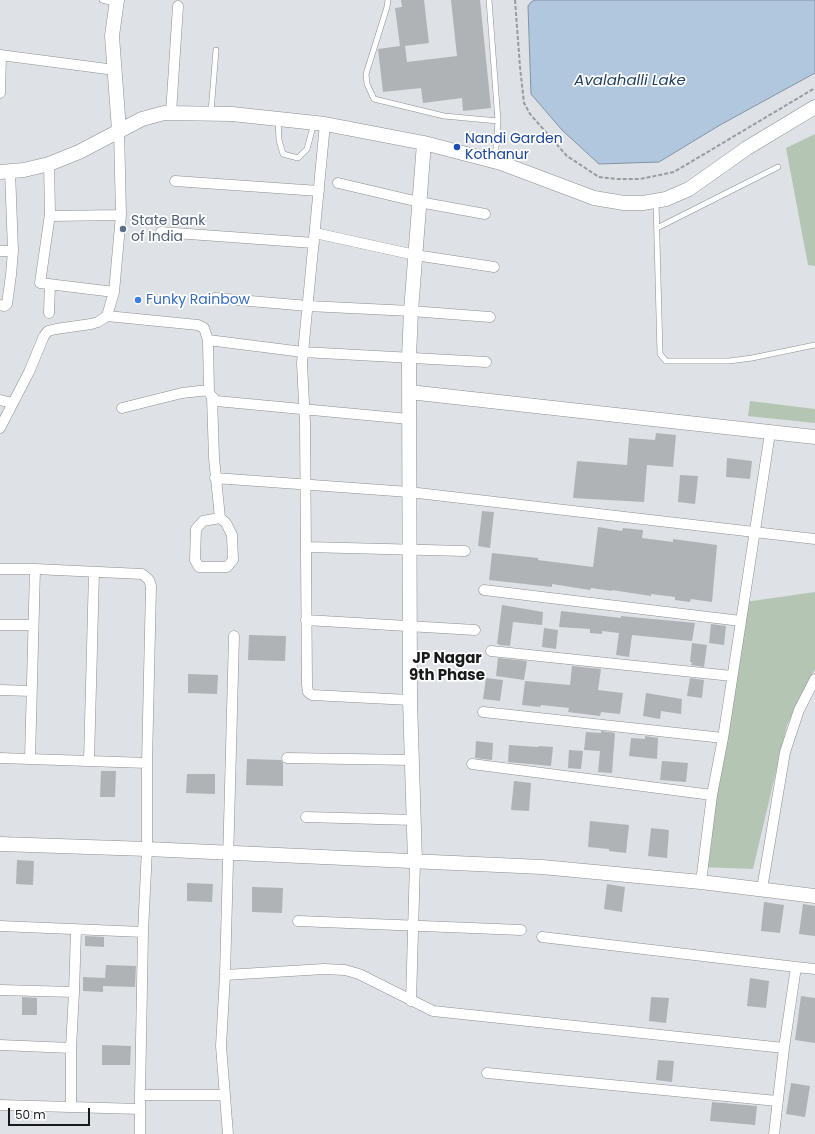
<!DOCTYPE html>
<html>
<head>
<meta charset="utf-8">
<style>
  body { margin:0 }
  #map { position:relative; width:815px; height:1134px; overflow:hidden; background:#dee1e5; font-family:Poppins,sans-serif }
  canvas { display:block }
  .scale { position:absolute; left:8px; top:1108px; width:82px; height:18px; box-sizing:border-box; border:2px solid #18191b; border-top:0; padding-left:5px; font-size:12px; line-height:14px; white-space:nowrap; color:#18191b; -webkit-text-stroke:3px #fff; paint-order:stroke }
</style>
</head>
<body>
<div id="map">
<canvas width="815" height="1134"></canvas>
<div class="scale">50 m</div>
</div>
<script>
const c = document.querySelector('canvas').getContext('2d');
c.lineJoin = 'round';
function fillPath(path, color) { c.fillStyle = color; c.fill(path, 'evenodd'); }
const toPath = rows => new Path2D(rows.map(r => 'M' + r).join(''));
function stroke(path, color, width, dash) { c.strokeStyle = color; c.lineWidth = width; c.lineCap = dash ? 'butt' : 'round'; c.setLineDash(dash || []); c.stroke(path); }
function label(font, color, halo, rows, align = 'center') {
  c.font = font + ' Poppins,sans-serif'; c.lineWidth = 3.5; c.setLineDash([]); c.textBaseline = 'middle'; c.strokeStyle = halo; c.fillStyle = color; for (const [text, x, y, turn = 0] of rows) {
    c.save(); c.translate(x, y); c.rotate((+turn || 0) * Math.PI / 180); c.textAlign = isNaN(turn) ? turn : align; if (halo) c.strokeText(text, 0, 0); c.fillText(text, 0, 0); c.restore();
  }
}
fillPath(toPath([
  [815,134,815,266,808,265,786,148],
  [750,401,815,409,815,423,748,416],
  [815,592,815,669,787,725,753,869,700,867,745,602]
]), '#b5c5b4');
const water = toPath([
  [535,0,815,0,815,73,720,125,659,162,599,164,562,130,531,94,528,6,531,2,535,0]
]);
fillPath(water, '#b1c7de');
stroke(water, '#8393a4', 1);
fillPath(toPath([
  [401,0,424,0,429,43,405,46,407,62,457,56,451,0,480,0,491,108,463,111,462,98,423,103,421,88,383,92,378,49,400,46,395,8,402,7],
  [656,433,676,435,673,467,647,465,644,502,573,498,577,461,627,465,629,438,655,440],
  [727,458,752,461,750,479,726,477],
  [680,475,698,476,695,504,678,502],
  [482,511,494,512,490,548,478,546],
  [598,527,622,531,623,528,643,530,642,538,673,542,673,539,717,545,712,602,691,599,690,602,675,600,675,597,651,594,651,596,612,590,612,591,591,588,590,590,552,584,552,587,489,580,492,553,538,558,538,560,593,567],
  [502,605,543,612,542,625,513,622,510,646,499,645,499,644,497,644],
  [561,611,621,618,621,616,695,623,692,641,632,635,629,657,616,655,619,633,602,631,602,634,590,633,590,629,559,627],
  [711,624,726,626,724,645,709,643],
  [544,628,558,630,556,649,542,647],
  [249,635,286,636,285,661,248,660],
  [692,643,707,645,704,667,691,665,692,662,690,662],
  [498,658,527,661,524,680,496,676],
  [572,666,601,669,598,690,623,693,620,714,601,712,600,716,568,712,569,708,541,705,540,707,522,705,525,681,570,685],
  [188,674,218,675,217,694,188,693],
  [486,678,503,680,500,701,483,699],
  [690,678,704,680,702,698,687,696],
  [646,693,682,699,681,714,661,711,660,719,643,716],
  [601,731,615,733,612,773,598,772,600,751,584,750,586,732,601,733],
  [645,736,658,738,657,759,629,756,631,738,645,739],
  [476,741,493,743,492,760,475,758],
  [509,745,538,747,539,746,553,747,551,766,508,762],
  [569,750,583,751,581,769,568,768],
  [247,759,281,760,283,763,283,786,246,785],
  [662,761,688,763,686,782,660,780],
  [101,771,116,771,115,797,100,797],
  [187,774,215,774,215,794,186,793],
  [514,781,531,783,529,811,511,810],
  [590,821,629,825,626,853,609,851,609,849,588,847],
  [651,828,669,830,667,858,648,856],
  [17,860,34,861,33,885,16,884],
  [187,883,213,884,212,902,187,901],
  [607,884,625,887,622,912,604,909],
  [252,887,283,888,282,913,252,912],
  [764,902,784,905,780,933,761,931],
  [803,904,815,906,815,936,799,934],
  [85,936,104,937,104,947,85,946],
  [106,965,136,966,135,987,103,986,103,992,83,991,83,977,105,978],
  [750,978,769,981,766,1008,747,1006],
  [801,996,815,998,815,1043,795,1040],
  [22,997,37,998,37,1015,22,1015],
  [651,997,669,998,666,1023,649,1021],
  [102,1045,131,1046,130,1065,102,1065],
  [658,1060,674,1061,672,1082,656,1080],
  [791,1083,810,1086,805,1117,786,1114],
  [712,1102,757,1106,755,1125,710,1121]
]), '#b0b3b6');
const lane = toPath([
  [102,0,114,3],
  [388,0,387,7,366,74,367,84,374,99,444,116,498,121,495,161],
  [489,0,498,121],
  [211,112,216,50],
  [278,119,279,140,283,154,298,158,307,149,314,123],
  [656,202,660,354,666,361,729,361,752,358,815,345],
  [657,228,778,167]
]);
const street = toPath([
  [0,55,115,70],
  [0,93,1,55],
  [171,113,178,6],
  [325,124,302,363,305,423,307,685,308,692,312,695,410,700],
  [49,164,50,214,51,216,121,215],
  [175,181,319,191],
  [338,183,419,202,485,214],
  [50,214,40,283,114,292],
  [161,232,314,243],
  [315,233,415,255,494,267],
  [0,251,13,251],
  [215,298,308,306,411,311,490,317],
  [0,305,4,306,7,304,11,275,13,251,10,171],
  [49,313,50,284],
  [107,316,198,325,204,328,208,340,209,393,216,401,409,419],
  [208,340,303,352,486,362],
  [212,397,214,458,220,518,226,523,232,535,233,560,227,567,199,567,195,560,196,529,203,521,220,518],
  [0,400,13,403],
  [122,408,182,393,209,390],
  [0,428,29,372,44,336,48,331,56,329,91,324,98,322,107,316,114,292,121,215,119,130],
  [215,478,409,492,815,539],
  [306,547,465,551],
  [0,569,35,569,142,574,146,577,149,580,151,586,147,763,147,849,143,932,140,1095,225,1095],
  [484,590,741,621],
  [306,620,475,630],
  [0,625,33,625],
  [491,651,732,676],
  [0,690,31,691],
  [483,712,723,738],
  [0,758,147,763],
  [287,758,412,760],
  [30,759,35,569],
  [89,761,94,572],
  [472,764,712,795],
  [306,817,414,820],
  [701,882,712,795,723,738,770,433],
  [762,889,785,752,799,710,815,679],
  [298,921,521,930],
  [0,926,143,932],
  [542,937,796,967],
  [225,975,324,969,345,970,359,974,433,1011,784,1048],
  [0,990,74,992,76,930],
  [411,1001,415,862],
  [0,1045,71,1048,74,992],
  [487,1073,777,1101],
  [0,1105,140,1109,140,1095],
  [71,1107,71,1048],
  [140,1134,140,1109],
  [228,1134,221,1046,225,975,234,636],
  [774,1134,784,1048,796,967,815,969]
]);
const secondary = toPath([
  [117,0,112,36,119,130],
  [0,172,24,170,49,164,79,152,142,119,164,113,232,114,325,124,424,143,501,163,594,198,624,203,643,203,666,199,689,189,747,148,815,107],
  [409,392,815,437],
  [0,844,147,849,542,867,701,882,815,896],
  [415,862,410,700,409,357,411,311,424,143]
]);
stroke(lane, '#8b8e91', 6);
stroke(street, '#8b8e91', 11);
stroke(secondary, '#8b8e91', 15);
stroke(toPath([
  [515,0,520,67,524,103,530,114,567,156,599,177,617,179,640,179,674,172,815,88]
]), '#999c9f', 2, [4, 2]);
stroke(lane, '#fff', 5);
stroke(street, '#fff', 10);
stroke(secondary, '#fff', 14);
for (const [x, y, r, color] of [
  [457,147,4,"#1a4fb4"],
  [123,229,4,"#5c6f8a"],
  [138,300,4,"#3f7fe0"]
]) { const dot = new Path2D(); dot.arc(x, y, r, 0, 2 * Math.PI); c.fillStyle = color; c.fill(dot); stroke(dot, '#fff', 1.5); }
label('14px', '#164399', '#fff', [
  ["Nandi Garden",465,139],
  ["Kothanur",465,155]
], 'left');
label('14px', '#4e5e75', '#fff', [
  ["State Bank",131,221],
  ["of India",131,237]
], 'left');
label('14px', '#366cbe', '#fff', [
  ["Funky Rainbow",146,300]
], 'left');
label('italic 15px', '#1f4062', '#fff', [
  ["Avalahalli Lake",630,81]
]);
label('bold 15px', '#18191b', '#fff', [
  ["JP Nagar",447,659],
  ["9th Phase",447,676]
]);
</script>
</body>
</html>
